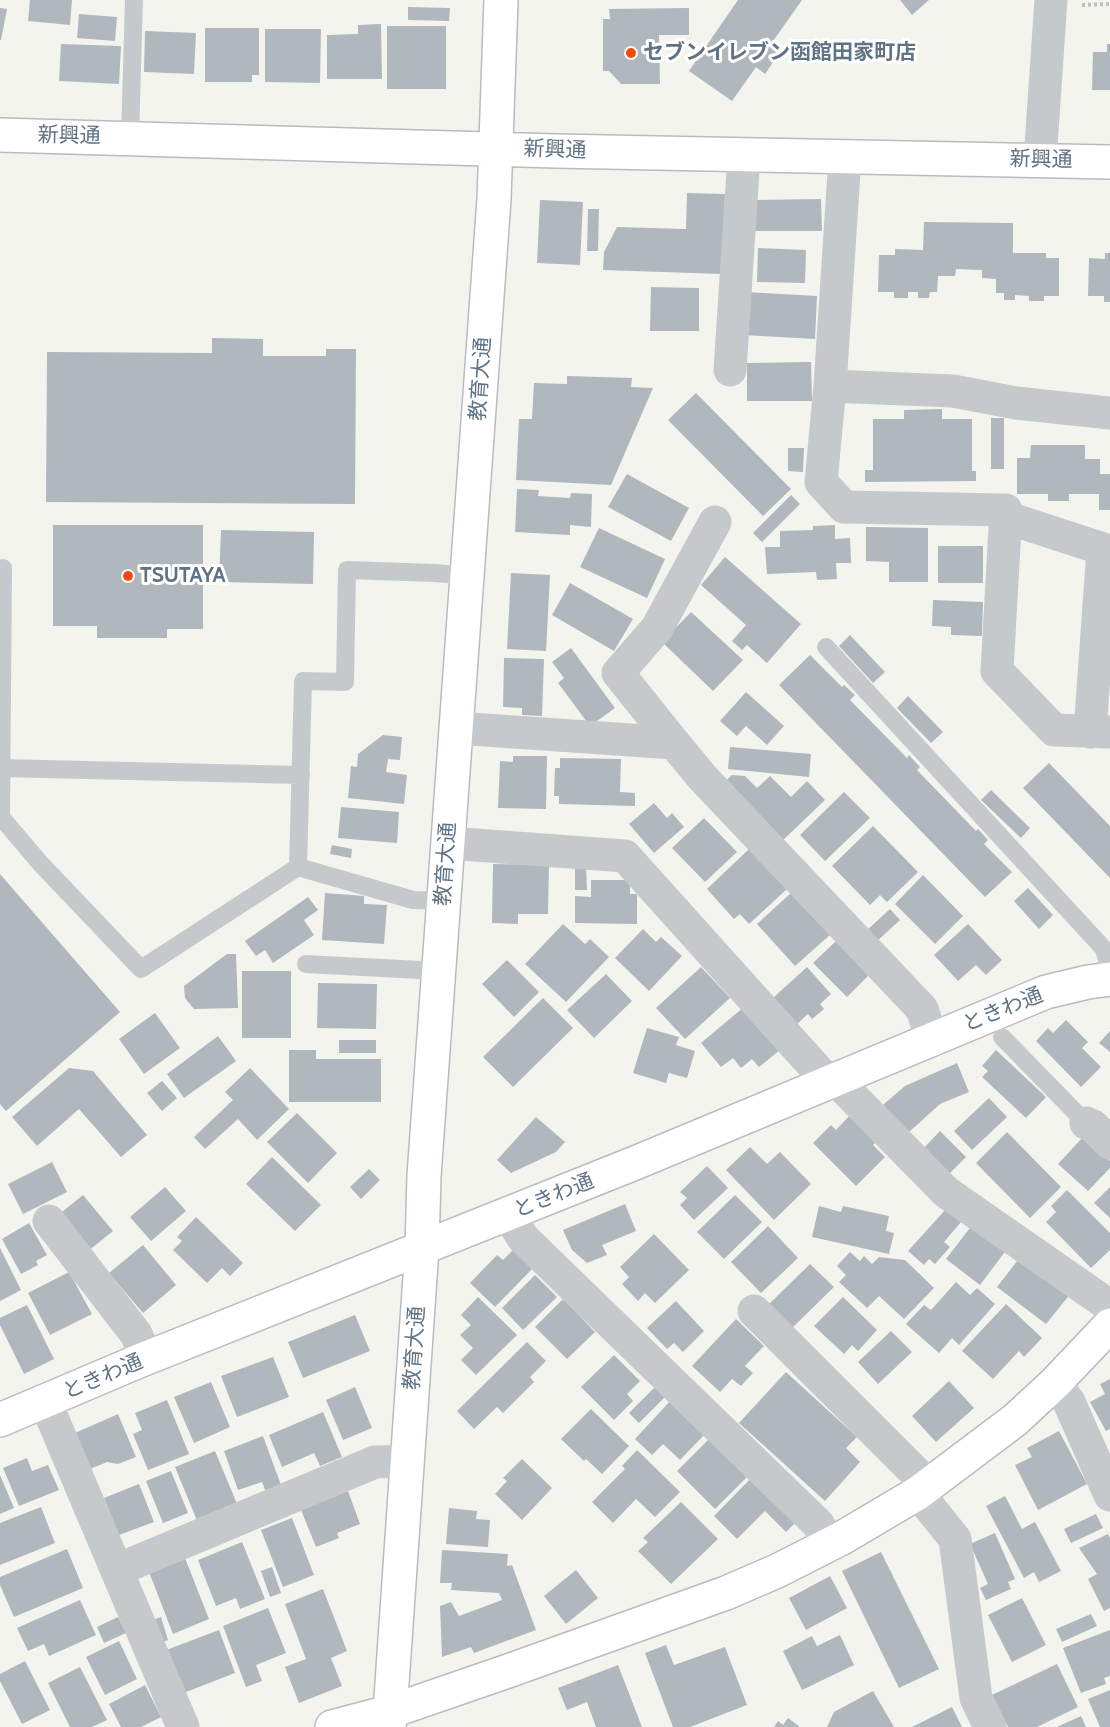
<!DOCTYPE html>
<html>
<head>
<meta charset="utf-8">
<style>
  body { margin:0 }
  canvas { display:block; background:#f4f4ef }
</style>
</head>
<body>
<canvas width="1110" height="1727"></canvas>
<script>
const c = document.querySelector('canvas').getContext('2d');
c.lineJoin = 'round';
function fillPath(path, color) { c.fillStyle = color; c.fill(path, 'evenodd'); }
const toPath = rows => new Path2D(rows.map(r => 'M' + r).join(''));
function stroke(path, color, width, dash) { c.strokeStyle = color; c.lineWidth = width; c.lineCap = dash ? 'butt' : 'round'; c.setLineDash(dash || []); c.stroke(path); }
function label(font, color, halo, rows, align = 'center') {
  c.font = font + ' Cabin,"Noto Sans JP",sans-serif'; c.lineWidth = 6; c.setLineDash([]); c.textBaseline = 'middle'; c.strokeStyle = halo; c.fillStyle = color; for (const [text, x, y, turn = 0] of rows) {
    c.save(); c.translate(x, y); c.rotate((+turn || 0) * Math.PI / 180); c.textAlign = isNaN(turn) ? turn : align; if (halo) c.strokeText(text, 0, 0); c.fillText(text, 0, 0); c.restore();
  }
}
fillPath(toPath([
  [30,0,72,0,70,25,28,21],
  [738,0,802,0,771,44,781,51,765,74,756,67,732,101,689,71],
  [900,0,929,0,912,15],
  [408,7,450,8,449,21,408,20],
  [0,8,7,9,1,40,0,40],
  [689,8,689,35,659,35,660,84,621,84,609,71,603,71,603,19,610,19,609,9],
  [79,14,117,17,115,41,77,38],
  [381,24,382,79,327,79,327,35,358,34,358,25],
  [387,26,446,26,446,89,387,89],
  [205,28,259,28,259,75,252,75,252,82,205,82],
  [265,29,321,29,320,83,265,82],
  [145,31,196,33,194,74,144,72],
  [61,44,121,46,119,84,59,81],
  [1107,44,1110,44,1110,90,1092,90,1093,52,1107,52],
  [687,193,725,194,722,274,603,270,604,252,617,227,686,229],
  [821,199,822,231,753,231,753,200],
  [540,200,583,202,580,265,537,263],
  [588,209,599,209,598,251,587,251],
  [924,222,1013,223,1013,253,1046,253,1046,258,1059,258,1059,296,1044,296,1044,301,1029,301,1029,296,1015,295,1015,300,1004,300,1004,293,996,293,996,279,982,278,982,270,956,269,955,276,938,276,937,292,930,292,929,298,918,298,918,292,908,292,908,298,894,298,894,292,878,292,879,255,895,255,895,249,923,250],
  [758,248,806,250,805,283,757,282],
  [1105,253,1110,253,1110,302,1104,302,1104,296,1088,296,1089,258,1105,259],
  [651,287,699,288,699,331,650,331],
  [745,292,817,296,815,339,743,335],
  [212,338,263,339,263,356,326,356,326,349,356,349,355,504,46,502,47,352,212,353],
  [811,362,812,401,747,401,747,363],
  [567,376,632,378,631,387,653,388,611,485,516,480,519,419,532,419,534,383,567,384],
  [696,393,791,489,763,516,668,420],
  [942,409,942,419,972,419,972,471,976,471,976,481,865,482,865,470,873,470,873,419,904,419,904,410],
  [991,418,1004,418,1004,469,991,469],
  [1031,445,1085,445,1085,459,1100,459,1100,474,1110,474,1110,510,1099,510,1099,494,1069,494,1069,501,1048,501,1048,494,1017,494,1017,458,1030,458],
  [788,448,804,448,803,472,788,471],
  [627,474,689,508,671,541,608,507],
  [517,489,539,490,538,496,570,498,571,493,592,494,591,527,570,525,570,535,515,532],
  [791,495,800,504,762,542,753,533],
  [53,525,203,525,203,629,167,629,167,638,97,638,97,626,53,626],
  [835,525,835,539,850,538,851,563,836,563,837,579,817,580,816,572,767,574,765,547,780,547,780,531,813,530,813,526],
  [866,527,928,528,928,582,889,582,889,562,866,561],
  [599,528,665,559,647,598,580,567],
  [221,530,314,532,313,584,219,582],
  [938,546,983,546,983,583,938,583],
  [725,557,801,624,767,663,747,645,742,650,732,641,746,625,701,585],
  [511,573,550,575,546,651,507,649],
  [570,583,633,619,614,651,552,615],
  [933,600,983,602,982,636,951,635,951,627,932,626],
  [691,612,743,660,713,691,662,642],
  [850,635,885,672,873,683,839,646],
  [571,648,615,708,590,726,558,683,564,678,552,662],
  [810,655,842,687,844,685,855,695,850,700,907,758,909,755,920,767,917,770,976,831,978,829,988,840,984,844,1012,872,985,897,779,685],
  [504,658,544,659,542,716,522,715,522,708,503,707],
  [746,692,784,726,767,745,746,726,737,736,720,721],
  [908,696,943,732,931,743,897,708],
  [383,735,402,737,400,760,388,759,386,772,407,775,404,804,348,798,351,766,357,767,358,754],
  [730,747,811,754,809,777,728,769],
  [513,756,547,756,546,809,498,808,500,761,513,762],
  [560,758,621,759,620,792,635,793,635,806,559,804,559,796,554,796,555,768,560,768],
  [1049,763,1110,826,1110,878,1023,788],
  [732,775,745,776,757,788,770,776,791,797,807,781,825,800,781,842,723,783],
  [991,790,1030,828,1021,838,981,800],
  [844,792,870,818,825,861,800,835],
  [654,803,667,818,672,813,684,827,654,853,629,824],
  [341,807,399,812,397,843,338,838],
  [704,818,737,852,705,882,672,848],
  [873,826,918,872,887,902,880,895,870,905,832,866],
  [332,845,352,849,351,858,330,854],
  [749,849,787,889,749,924,740,914,734,919,707,889],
  [493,864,549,865,548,914,518,914,518,924,492,923],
  [575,865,586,865,587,890,575,890],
  [0,874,120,1012,6,1111,0,1104],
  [923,875,963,916,935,944,895,904],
  [591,880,630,880,630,894,637,894,637,924,575,923,575,896,591,897],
  [1028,888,1053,915,1039,929,1014,901],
  [792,892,831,934,795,966,757,924],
  [325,893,364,896,364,904,387,905,384,944,322,940],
  [308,897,318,910,304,920,314,935,273,963,265,950,256,956,245,941],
  [890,909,900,920,875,943,865,932],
  [563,924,585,944,590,939,609,957,566,1002,525,964],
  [968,924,1002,960,986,975,976,965,958,981,934,955],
  [643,929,656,942,661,937,682,956,649,991,615,958],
  [836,941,869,975,847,997,813,963],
  [227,954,236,954,238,1008,194,1009,185,998,184,986],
  [507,960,539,992,514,1017,482,984],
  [701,967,730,998,685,1039,656,1008],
  [807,967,831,994,820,1004,824,1009,812,1019,808,1014,797,1024,773,998],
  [242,971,291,971,291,1038,242,1038],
  [606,974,632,1001,594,1038,567,1010],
  [318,983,377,984,376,1029,317,1028],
  [543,998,573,1028,513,1087,483,1057],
  [744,1007,780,1050,759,1067,752,1059,741,1068,733,1058,721,1067,701,1043],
  [155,1013,180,1048,144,1074,119,1039],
  [1066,1020,1088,1042,1082,1048,1101,1067,1081,1087,1036,1041,1048,1028,1053,1033],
  [647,1028,679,1037,676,1045,695,1051,687,1078,669,1073,666,1083,633,1073],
  [1110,1031,1110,1052,1099,1043],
  [218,1036,236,1061,184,1098,167,1074],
  [339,1040,376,1040,376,1053,339,1053],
  [289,1050,316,1050,316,1059,381,1059,381,1102,289,1102],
  [996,1050,1046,1097,1026,1118,982,1077,988,1071,982,1066],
  [957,1063,969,1092,940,1104,908,1133,883,1105,905,1086],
  [69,1068,93,1071,147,1135,121,1157,79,1109,37,1146,12,1117],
  [250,1068,289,1109,257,1140,238,1119,205,1149,194,1137,233,1100,225,1092],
  [162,1081,177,1098,162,1111,147,1093],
  [989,1098,1007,1117,972,1150,954,1131],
  [297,1113,337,1153,308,1183,267,1142],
  [851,1114,877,1141,873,1145,885,1157,856,1186,813,1143,831,1125,836,1130],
  [536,1117,565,1142,556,1152,511,1173,497,1160],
  [940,1131,966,1157,947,1176,921,1151],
  [1007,1132,1061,1187,1030,1218,976,1163],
  [1084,1136,1110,1161,1110,1168,1088,1191,1058,1164],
  [750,1147,767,1164,780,1152,811,1184,774,1220,726,1170],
  [272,1157,321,1205,295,1231,246,1184],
  [52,1162,67,1192,23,1214,8,1184],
  [707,1166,728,1188,694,1220,680,1205,687,1198,680,1192],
  [369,1169,380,1180,361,1199,350,1187],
  [165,1187,186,1211,151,1241,130,1217],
  [1110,1187,1110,1218,1094,1203],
  [1067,1190,1110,1233,1110,1250,1091,1268,1046,1222,1056,1212,1051,1206],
  [83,1195,113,1231,87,1252,57,1216],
  [735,1195,762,1222,724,1259,697,1232],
  [625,1204,636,1231,602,1245,607,1255,587,1263,572,1250,563,1230],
  [819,1206,841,1212,843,1206,889,1216,886,1231,894,1233,889,1254,812,1237],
  [946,1209,961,1222,944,1242,950,1247,935,1264,929,1259,924,1265,908,1251],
  [196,1217,243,1263,230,1276,222,1268,207,1283,173,1250,182,1241,177,1237],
  [29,1223,47,1255,36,1261,38,1265,21,1274,2,1239],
  [973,1224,1007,1249,980,1285,946,1259],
  [768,1226,798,1258,761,1293,731,1262],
  [654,1234,689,1270,655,1303,645,1293,638,1301,622,1284,629,1277,620,1267],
  [143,1245,176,1285,143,1313,109,1273],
  [0,1248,21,1290,0,1301],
  [515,1248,534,1267,495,1307,470,1283,497,1255,503,1260],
  [850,1252,860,1261,864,1256,872,1264,879,1257,905,1260,934,1288,904,1319,879,1296,867,1308,839,1282,846,1275,837,1266],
  [1021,1256,1071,1293,1046,1324,997,1287],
  [810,1264,834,1287,788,1332,764,1309],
  [69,1272,92,1314,50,1335,28,1293],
  [535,1275,557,1297,523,1330,502,1308],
  [956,1282,970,1295,977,1288,995,1304,959,1345,952,1338,939,1353,906,1324,924,1305,931,1310],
  [478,1297,517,1335,476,1375,461,1360,473,1348,460,1335,471,1325,461,1315],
  [843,1297,877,1330,858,1351,852,1345,844,1354,814,1326],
  [563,1299,595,1332,567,1359,535,1327],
  [676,1301,704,1331,683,1352,674,1343,667,1349,647,1328],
  [1006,1304,1042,1338,1024,1357,1019,1351,993,1379,962,1351],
  [27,1305,54,1359,24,1374,0,1325,0,1318],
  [355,1315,370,1351,303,1378,288,1342],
  [736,1319,764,1346,745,1366,753,1373,741,1386,732,1379,720,1392,692,1366],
  [891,1331,912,1352,878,1384,858,1362],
  [527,1342,546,1361,530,1377,534,1382,503,1413,497,1407,474,1429,457,1411],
  [614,1355,640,1381,627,1394,633,1401,614,1420,581,1387],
  [273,1357,289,1397,237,1417,221,1376],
  [786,1372,857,1437,846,1448,860,1462,825,1501,739,1423],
  [1110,1379,1110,1429,1106,1431,1090,1402,1105,1394,1100,1384],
  [949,1381,974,1408,936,1442,912,1416],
  [211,1382,230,1427,194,1443,174,1397],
  [355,1387,372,1428,343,1440,326,1400],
  [655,1387,665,1397,639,1423,629,1413],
  [672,1399,707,1432,680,1460,663,1444,652,1455,635,1439],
  [167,1400,189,1454,148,1470,133,1434,142,1430,135,1413],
  [591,1409,629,1446,602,1474,586,1459,584,1461,561,1439],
  [323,1412,342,1457,320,1466,314,1453,282,1467,269,1435],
  [118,1414,136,1457,118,1464,107,1462,90,1469,75,1433],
  [1059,1431,1087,1484,1038,1510,1015,1465,1032,1457,1027,1448],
  [263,1436,281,1485,265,1490,262,1482,238,1490,224,1451],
  [711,1437,749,1475,715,1509,677,1471],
  [637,1450,680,1492,655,1517,636,1499,613,1523,592,1502,625,1469,622,1466],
  [215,1451,238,1506,198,1523,175,1467],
  [27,1458,32,1471,48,1465,59,1490,19,1506,3,1468],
  [522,1459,552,1488,522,1520,495,1494,507,1481,503,1478],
  [171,1471,188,1513,163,1523,146,1481],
  [756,1473,802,1516,786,1532,765,1511,737,1539,714,1516],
  [0,1475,14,1508,0,1514],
  [139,1484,154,1522,119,1535,104,1498],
  [348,1491,360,1524,337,1533,339,1538,316,1547,301,1510],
  [1005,1496,1022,1529,1035,1522,1061,1571,1039,1582,1034,1572,1024,1578,986,1506],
  [681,1502,718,1539,671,1584,638,1551,648,1542,643,1538],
  [41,1507,55,1543,0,1565,0,1523],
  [449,1508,477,1511,476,1519,490,1520,488,1547,446,1544],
  [1096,1514,1103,1528,1071,1543,1064,1529],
  [292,1518,314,1575,283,1587,261,1530],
  [995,1533,1015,1579,1008,1582,1011,1589,986,1600,980,1588,988,1584,970,1544],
  [1108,1534,1110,1538,1110,1608,1104,1611,1088,1579,1097,1574,1079,1548],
  [242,1542,265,1599,240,1609,236,1598,216,1606,198,1560],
  [67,1549,83,1588,14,1617,0,1585,0,1577],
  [442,1550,508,1554,507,1566,512,1565,536,1630,474,1653,471,1647,442,1657,440,1606,451,1602,459,1616,502,1600,499,1593,451,1590,452,1583,440,1583],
  [881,1552,939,1669,899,1688,842,1571],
  [185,1558,209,1619,173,1634,149,1572],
  [272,1567,281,1593,270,1597,261,1571],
  [576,1570,598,1598,566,1624,544,1596],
  [830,1576,847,1608,806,1630,789,1598],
  [323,1589,347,1651,331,1658,342,1686,299,1703,285,1667,306,1659,285,1604],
  [1022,1598,1046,1645,1012,1662,988,1615],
  [80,1600,96,1635,49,1656,44,1644,28,1651,17,1628],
  [268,1608,286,1653,256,1665,262,1681,246,1687,223,1626],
  [1091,1614,1097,1626,1062,1642,1056,1629],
  [118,1617,126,1633,104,1643,97,1627],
  [161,1617,168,1640,157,1644,149,1621],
  [219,1630,235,1673,186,1692,180,1678,173,1681,161,1652],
  [1110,1630,1110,1676,1104,1678,1106,1684,1081,1693,1063,1648],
  [840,1635,854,1665,802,1690,783,1651,812,1636,817,1646],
  [119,1641,137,1679,105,1695,86,1657],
  [666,1645,674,1665,725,1647,747,1705,690,1727,673,1727,645,1653],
  [25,1661,50,1710,22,1724,0,1681,0,1674],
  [1057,1664,1078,1707,1037,1727,1008,1727,992,1695],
  [618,1665,642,1727,596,1727,587,1702,567,1710,558,1688],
  [80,1667,107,1720,92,1727,70,1727,48,1683],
  [145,1685,161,1717,141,1727,121,1727,109,1704],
  [1110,1690,1110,1727,1100,1727,1088,1699],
  [873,1691,894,1727,827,1727,834,1712],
  [952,1707,962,1727,912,1727],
  [1081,1716,1086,1727,1057,1727],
  [788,1718,800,1727,774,1727,778,1721,783,1725]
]), '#b0b7bd');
const secondary = toPath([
  [0,135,556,151,1110,162],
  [0,1420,139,1361,635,1163,1046,992,1088,982,1110,979],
  [332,1727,389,1712,508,1671,726,1593,777,1571,842,1538,918,1493,1015,1420,1055,1383,1110,1325],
  [389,1727,422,1248,424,1176,494,199,501,0]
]);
stroke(secondary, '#b7bcc1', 36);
stroke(toPath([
  [1082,5,1110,4]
]), '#bec0c2', 4, [3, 3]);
stroke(toPath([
  [130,137,134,0],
  [3,568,1,817,40,863,141,969,298,867],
  [826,647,1104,949,1110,971],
  [0,768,301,775],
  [444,901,413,900,298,867,303,681,345,682,347,570,435,573,467,576],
  [306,964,439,971],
  [1002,1037,1086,1123]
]), '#c6c9cc', 18);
stroke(toPath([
  [845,157,830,386,821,482,844,507,1006,510,997,671,1054,730,1110,732],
  [1040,160,1051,0],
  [730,370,744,155],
  [830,386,953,391,1016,403,1110,413],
  [1005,517,1103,549,1090,732],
  [456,728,674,743,703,778,922,1009,932,1040],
  [674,743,618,673,657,628,715,522],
  [448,843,625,856,829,1083],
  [836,1080,946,1192,1110,1306],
  [1086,1123,1093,1126,1110,1143],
  [508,1214,523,1238,818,1524,830,1544],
  [49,1221,136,1334,147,1358],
  [754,1311,929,1486],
  [1055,1383,1069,1402,1110,1495],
  [45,1401,183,1727],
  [918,1493,955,1539,976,1698,990,1727],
  [117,1570,375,1462,407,1461]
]), '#c6c9cc', 33);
stroke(secondary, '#fff', 33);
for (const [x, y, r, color] of [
  [631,53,6,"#f6490e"],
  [128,576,6,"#f6490e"]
]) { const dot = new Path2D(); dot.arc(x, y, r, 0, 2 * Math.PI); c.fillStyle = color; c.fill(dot); stroke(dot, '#fff', 2); }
label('bold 21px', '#607384', '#fff', [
  ["セブンイレブン函館田家町店",643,53],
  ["TSUTAYA",140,576]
], 'left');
label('21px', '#607384', '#fff', [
  ["新興通",69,136,1],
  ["新興通",555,150,2],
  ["新興通",1041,160,1],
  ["教育大通",481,379,-86],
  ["教育大通",446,864,-86],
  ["ときわ通",1003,1010,-22],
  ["ときわ通",554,1196,-22],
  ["教育大通",415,1348,-86],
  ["ときわ通",103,1377,-23]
]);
</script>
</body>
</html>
